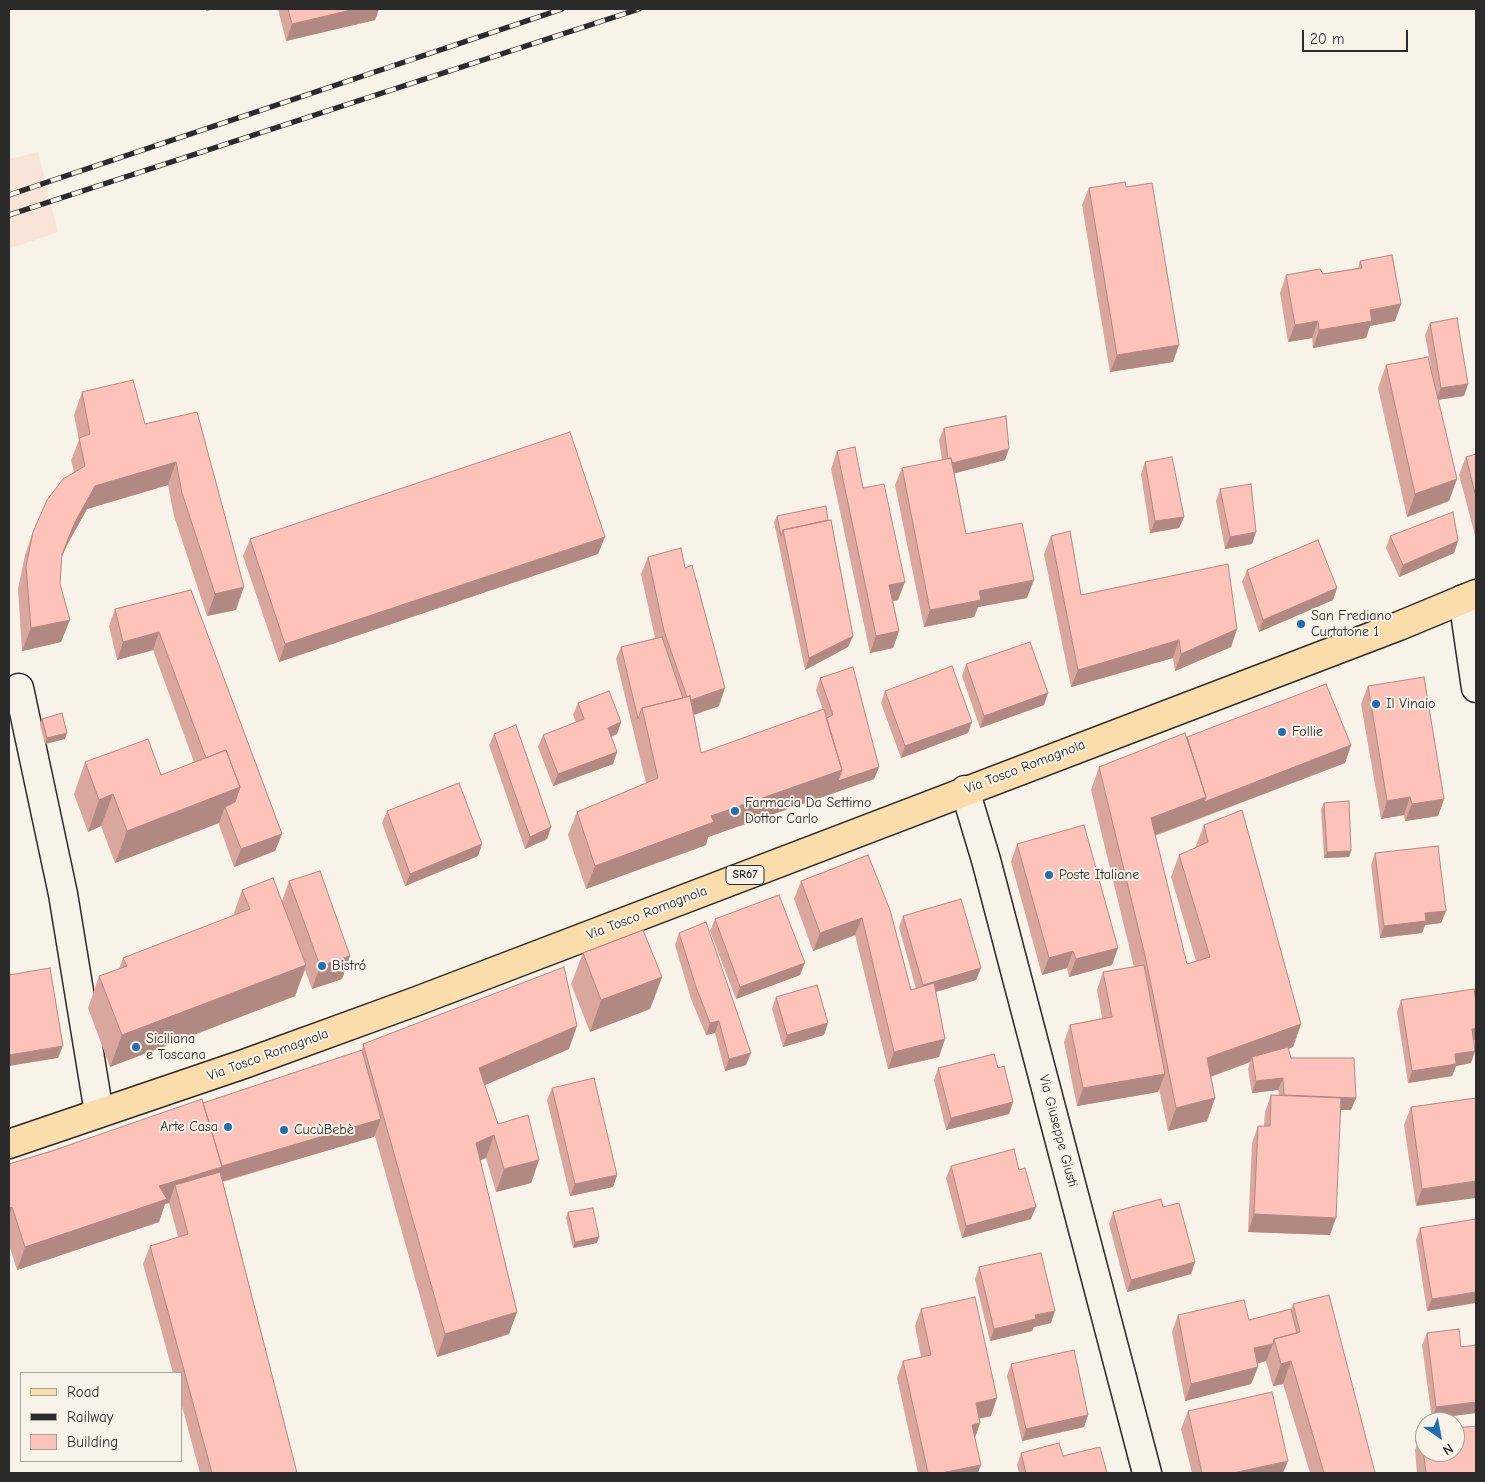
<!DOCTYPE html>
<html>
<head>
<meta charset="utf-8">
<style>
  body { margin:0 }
  #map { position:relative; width:1485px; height:1482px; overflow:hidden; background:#f7f3e8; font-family:"Comic Neue",sans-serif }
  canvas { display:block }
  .frame { position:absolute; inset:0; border:10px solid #2b2b2b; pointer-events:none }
  .legend { position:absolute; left:20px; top:1372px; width:162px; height:90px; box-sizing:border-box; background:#f7f3e8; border:1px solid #a5a39c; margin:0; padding:6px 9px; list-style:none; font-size:15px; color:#2b2b2b }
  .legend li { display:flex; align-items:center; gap:10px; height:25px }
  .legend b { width:25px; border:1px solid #a5a39c }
  .north { position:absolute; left:1415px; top:1412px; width:50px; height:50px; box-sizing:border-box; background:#f7f3e8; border:1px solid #a5a39c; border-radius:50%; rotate:147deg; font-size:14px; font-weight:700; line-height:20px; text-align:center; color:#2b2b2b }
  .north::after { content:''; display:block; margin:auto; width:18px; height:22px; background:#1f6fb2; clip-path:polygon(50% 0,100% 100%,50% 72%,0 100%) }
  .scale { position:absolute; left:1302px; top:30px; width:106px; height:22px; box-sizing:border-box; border:2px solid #2b2b2b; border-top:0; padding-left:6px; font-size:15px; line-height:18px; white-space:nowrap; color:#2b2b2b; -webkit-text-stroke:4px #f7f3e8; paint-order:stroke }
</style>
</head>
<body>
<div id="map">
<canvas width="1485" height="1482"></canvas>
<div class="frame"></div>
<ul class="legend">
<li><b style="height:6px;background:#faddab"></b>Road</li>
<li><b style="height:6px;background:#2b2b2b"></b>Railway</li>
<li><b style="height:14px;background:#fdc2b9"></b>Building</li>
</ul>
<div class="north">N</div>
<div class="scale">20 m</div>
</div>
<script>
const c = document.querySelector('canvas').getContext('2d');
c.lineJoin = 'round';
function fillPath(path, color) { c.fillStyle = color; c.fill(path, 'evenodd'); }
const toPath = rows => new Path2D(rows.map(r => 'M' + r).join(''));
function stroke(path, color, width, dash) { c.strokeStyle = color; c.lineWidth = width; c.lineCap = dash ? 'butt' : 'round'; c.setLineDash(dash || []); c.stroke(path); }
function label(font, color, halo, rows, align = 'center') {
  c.font = font + ' "Comic Neue",sans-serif'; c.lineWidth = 4; c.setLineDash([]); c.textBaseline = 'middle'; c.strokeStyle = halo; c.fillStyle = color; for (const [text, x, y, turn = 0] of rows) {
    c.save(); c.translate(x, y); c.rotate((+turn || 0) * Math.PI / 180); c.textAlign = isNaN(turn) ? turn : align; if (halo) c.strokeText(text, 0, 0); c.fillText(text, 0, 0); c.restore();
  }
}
fillPath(toPath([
  [38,152,58,232,9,249,9,159]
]), '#f9e4da');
const minor = toPath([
  [1463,599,1476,688],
  [19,688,63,894,99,1113],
  [965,790,986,860,1147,1473]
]);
const major = toPath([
  [9,1144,244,1064,417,1001,1399,626,1476,594]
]);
stroke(minor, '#2b2b2b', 31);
stroke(major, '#2b2b2b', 31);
stroke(minor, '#f7f3e8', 28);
stroke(major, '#faddab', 28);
const rail = toPath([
  [9,195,562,9],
  [9,215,639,9]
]);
stroke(rail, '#2b2b2b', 5.5);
stroke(rail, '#f7f3e8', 4, [11]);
fillPath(toPath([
  [278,9,379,9,375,20,286,41],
  [1089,188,1173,362,1110,372,1082,205],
  [1360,261,1401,304,1395,321,1370,326,1366,338,1313,348,1312,338,1288,342,1280,293,1286,275,1323,274,1358,268],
  [1430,323,1468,384,1464,396,1438,400,1449,501,1407,517,1378,388,1386,365,1431,367,1425,335],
  [82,392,145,424,197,412,236,610,207,616,174,516,168,485,87,509,67,545,61,558,60,584,61,642,22,651,18,589,25,555,33,532,74,472,71,460,79,440,74,415],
  [944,428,1005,460,954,473,966,534,1027,598,978,607,974,617,924,627,895,485,902,468,942,460,939,440],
  [837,451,863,488,898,600,893,601,899,631,893,648,870,653,831,469],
  [1476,454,1476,535,1475,535,1459,475,1466,457],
  [1145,462,1184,517,1179,528,1150,533,1141,474],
  [1220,489,1256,532,1252,544,1225,549,1216,501],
  [777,516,828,520,853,636,848,647,805,670,774,522],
  [1051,536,1081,595,1237,629,1231,647,1175,671,1173,658,1071,687,1044,554],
  [1390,536,1458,541,1454,553,1399,577,1386,548],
  [250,539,598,554,279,662,243,556],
  [648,557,719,706,694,715,701,753,823,710,816,690,820,678,879,767,874,779,708,837,706,845,586,889,568,835,577,812,646,783,616,659,621,647,655,638,641,574],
  [1247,570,1337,588,1333,600,1259,632,1242,582],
  [191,590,282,834,275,851,234,867,219,825,219,823,115,863,101,826,88,832,74,794,85,762,161,775,194,762,153,650,117,660,109,626,115,609],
  [966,664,1048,693,1044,705,980,728,962,676],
  [1368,686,1444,799,1438,816,1405,821,1404,815,1381,819,1361,704],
  [885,691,968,733,901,758,881,703],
  [578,703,621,722,617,734,611,737,617,752,613,764,553,786,538,747,543,735,576,722,573,715],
  [42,719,65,739,45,744,40,725],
  [494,734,551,827,547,839,525,849,489,745],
  [1187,737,1351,745,1345,763,1155,836,1187,964,1196,961,1171,877,1179,855,1195,848,1204,825,1301,1024,1293,1047,1288,1049,1291,1058,1356,1098,1351,1110,1340,1110,1330,1235,1248,1232,1252,1143,1258,1126,1264,1126,1265,1112,1271,1095,1279,1095,1278,1090,1252,1093,1248,1069,1250,1062,1211,1077,1215,1098,1207,1121,1168,1131,1159,1089,1158,1092,1077,1106,1064,1042,1070,1025,1102,1018,1097,990,1103,972,1134,967,1091,790,1099,767],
  [1324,803,1351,851,1349,857,1324,858,1321,809],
  [387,811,482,844,478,856,405,886,382,823],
  [1017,844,1112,965,1069,977,1067,968,1042,975,1011,862],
  [1375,853,1446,911,1441,923,1425,925,1422,933,1380,938,1371,865],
  [868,855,911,990,916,989,899,927,903,916,981,968,976,980,936,992,939,1057,888,1069,855,935,813,951,794,899,801,881],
  [289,881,350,956,342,979,312,989,305,970,295,996,110,1067,88,1008,99,976,119,969,123,958,233,916,242,890,282,901],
  [715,919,800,975,736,999,710,931],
  [679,933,746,1065,725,1071,715,1033,706,1035,691,999,675,945],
  [583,953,662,977,650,1009,590,1032,571,984],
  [776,997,824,1035,783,1047,772,1009],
  [1401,1000,1476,1002,1476,1040,1474,1040,1475,1051,1471,1063,1456,1066,1452,1076,1408,1083,1397,1012],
  [363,1044,569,1049,485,1085,498,1124,539,1160,531,1183,496,1192,486,1158,480,1160,517,1312,509,1334,437,1357,375,1136,223,1182,297,1473,200,1473,181,1403,181,1373,173,1373,143,1264,150,1246,178,1237,169,1203,165,1204,159,1222,17,1270,9,1245,9,1164,203,1103,362,1050],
  [938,1068,1013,1102,1009,1114,946,1130,934,1080],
  [552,1088,617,1175,613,1187,570,1196,547,1100],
  [1476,1098,1416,1206,1404,1125,1411,1107],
  [951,1166,1031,1219,962,1238,946,1178],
  [1163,1207,1195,1262,1191,1274,1127,1292,1109,1224,1113,1212],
  [568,1212,597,1243,573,1248,566,1218],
  [1476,1219,1427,1311,1416,1240,1420,1228],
  [979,1267,1051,1323,1034,1327,1032,1331,990,1341,975,1279],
  [1293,1304,1375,1473,1310,1473,1283,1384,1273,1386,1266,1361,1257,1364,1258,1367,1251,1384,1185,1401,1172,1332,1178,1315,1249,1320,1291,1309],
  [921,1309,991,1416,979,1418,980,1423,975,1438,978,1473,918,1473,897,1378,903,1361,921,1357,915,1326],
  [1427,1333,1461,1347,1432,1419,1422,1345],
  [1011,1364,1088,1415,1084,1427,1022,1441,1007,1376],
  [1188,1411,1283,1473,1192,1473,1181,1429],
  [1421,1432,1476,1473,1417,1473,1415,1450],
  [1021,1453,1063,1456,1107,1473,1019,1473,1017,1465]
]), '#daa79f');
fillPath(toPath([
  [206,9,215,9,206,11],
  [355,9,379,9,375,20,286,41,292,24],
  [1401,304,1395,321,1370,326,1366,338,1313,348,1319,330,1370,310],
  [1318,321,1312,338,1288,342,1295,325],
  [1179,345,1173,362,1110,372,1117,355],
  [1468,384,1464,396,1436,400,1441,388],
  [1009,449,1005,460,945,476,949,464],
  [176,462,168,485,87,509,67,545,53,577,62,554,75,522,95,486],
  [1457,479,1449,501,1407,517,1415,494],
  [1184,517,1179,528,1150,533,1155,521],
  [1256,532,1252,544,1225,549,1230,537],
  [605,537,598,554,279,662,285,644],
  [1458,541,1454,553,1399,577,1403,565],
  [1034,580,1027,598,978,607,974,617,924,627,930,610,979,591],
  [905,582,898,600,883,603,889,585],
  [244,587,236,610,207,616,215,594],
  [1337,588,1333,600,1259,632,1263,620],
  [70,620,61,642,22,651,31,628],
  [1237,629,1231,647,1175,671,1181,654],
  [899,631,893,648,870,653,876,636],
  [159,632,153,650,117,660,123,642],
  [853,636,848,647,805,670,809,658],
  [1179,640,1173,658,1071,687,1078,670],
  [725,688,719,706,682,719,689,701],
  [1048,693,1044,705,980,728,984,716],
  [621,722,617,734,604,740,608,728],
  [972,722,968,733,901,758,905,746],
  [67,733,65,739,45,744,47,738],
  [1351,745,1345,763,1142,840,1151,818,1206,797],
  [617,752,613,764,553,786,558,774],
  [879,767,874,779,708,837,706,845,586,889,595,866,711,816,842,770],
  [240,787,229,818,225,807,219,823,115,863,127,831],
  [113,794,101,826,88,832,99,800],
  [1410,797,1404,815,1381,819,1387,801],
  [1444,799,1438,816,1405,821,1412,804],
  [551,827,547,839,525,849,530,837],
  [282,834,275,851,234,867,241,849],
  [482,844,478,856,405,886,410,874],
  [1351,851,1349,857,1324,858,1327,852],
  [1446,911,1441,923,1425,925,1422,933,1380,938,1384,926,1425,913],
  [862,918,855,935,813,951,820,933],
  [1118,948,1112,965,1069,977,1076,959],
  [1073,951,1067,968,1042,975,1049,958],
  [350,956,342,979,312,989,320,966],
  [805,963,800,975,736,999,740,987],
  [306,965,295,996,110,1067,122,1035],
  [981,968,976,980,918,997,923,985],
  [662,977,650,1009,590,1032,601,1000],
  [719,1021,715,1033,706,1035,710,1023],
  [828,1023,824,1035,783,1047,787,1035],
  [1301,1024,1293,1047,1253,1061,1252,1057,1250,1062,1198,1081,1207,1058],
  [577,1026,569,1049,471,1091,479,1068],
  [1476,1028,1476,1040,1467,1041,1472,1029],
  [945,1039,939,1057,888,1069,894,1052],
  [63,1046,58,1058,9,1066,9,1055],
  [1475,1051,1471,1063,1456,1066,1452,1076,1408,1083,1412,1071,1455,1054],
  [751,1053,746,1065,725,1071,729,1059],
  [1165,1074,1158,1092,1077,1106,1083,1088],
  [1283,1078,1278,1090,1252,1093,1256,1081],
  [1215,1098,1207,1121,1168,1131,1176,1108],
  [1285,1098,1356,1098,1351,1110,1280,1109],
  [1013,1102,1009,1114,946,1130,951,1118],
  [381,1119,374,1137,216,1183,175,1185,169,1203,165,1204,159,1222,17,1270,25,1247,159,1186,219,1167],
  [494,1135,486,1158,467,1166,476,1143],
  [539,1160,531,1183,496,1192,504,1169],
  [617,1175,613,1187,570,1196,575,1184],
  [1476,1181,1476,1198,1416,1206,1422,1189],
  [12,1207,9,1216,9,1208],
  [1036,1207,1031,1219,962,1238,966,1226],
  [1254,1214,1336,1218,1330,1235,1248,1232],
  [599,1237,597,1243,573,1248,575,1242],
  [1195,1262,1191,1274,1127,1292,1131,1280],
  [1476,1292,1476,1303,1427,1311,1432,1299],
  [1055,1311,1051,1323,1034,1327,1032,1331,990,1341,994,1329,1035,1315],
  [517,1312,509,1334,437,1357,445,1334],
  [1273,1344,1266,1361,1248,1366,1254,1348],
  [1291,1361,1283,1384,1273,1386,1281,1364],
  [1258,1367,1251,1384,1185,1401,1191,1384],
  [997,1398,991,1416,969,1421,976,1403],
  [1476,1402,1476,1413,1432,1419,1436,1407],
  [1088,1415,1084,1427,1022,1441,1026,1429],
  [980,1423,974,1440,972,1425],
  [1288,1461,1283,1473,1233,1473],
  [981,1465,978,1473,941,1473]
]), '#b18882');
const building = toPath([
  [288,9,355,9,292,24,288,9],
  [1125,182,1126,187,1152,183,1179,345,1117,355,1089,188,1125,182],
  [1392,255,1401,304,1370,310,1372,321,1319,330,1318,321,1295,325,1286,275,1320,269,1323,274,1362,268,1360,261,1392,255],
  [1457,318,1468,384,1441,388,1430,323,1457,318],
  [1428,357,1457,479,1415,494,1386,365,1428,357],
  [133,380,145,424,197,412,244,587,215,594,182,493,176,462,95,486,75,522,62,554,60,584,70,620,31,628,26,566,33,532,47,500,63,479,85,466,79,438,90,434,82,392,133,380],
  [1006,416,1009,449,952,463,951,458,948,459,944,428,1006,416],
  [570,432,605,537,285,644,250,539,570,432],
  [855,447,863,488,884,484,905,582,889,585,899,631,876,636,837,451,855,447],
  [1476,454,1476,497,1466,457,1476,454],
  [1172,457,1184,517,1155,521,1145,462,1172,457],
  [951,458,966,534,1022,523,1034,580,979,591,981,600,930,610,902,468,951,458],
  [1251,484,1256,532,1230,537,1220,489,1251,484],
  [826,506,828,520,783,530,781,536,777,516,826,506],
  [1453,512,1458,541,1403,565,1390,536,1453,512],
  [831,520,853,636,809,658,783,530,831,520],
  [1070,531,1081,595,1228,564,1237,629,1181,654,1179,640,1078,670,1051,536,1070,531],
  [1318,540,1337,588,1263,620,1247,570,1318,540],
  [681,548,685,568,692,565,725,688,691,700,690,696,687,697,664,631,648,557,681,548],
  [191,590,282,834,241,849,225,807,235,802,240,787,226,750,206,758,159,632,123,642,115,609,191,590],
  [662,637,683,698,642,708,638,719,621,647,662,637],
  [1030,642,1048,693,984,716,966,664,1030,642],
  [952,666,972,722,905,746,885,691,952,666],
  [853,667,879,767,838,781,842,770,826,718,833,715,820,678,853,667],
  [1424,677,1444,799,1412,804,1410,797,1387,801,1368,686,1424,677],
  [1326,684,1351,745,1204,802,1206,797,1187,737,1326,684],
  [609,691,621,722,608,728,617,752,558,774,543,735,584,719,578,703,609,691],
  [690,696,701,753,824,709,842,770,711,816,714,822,595,866,577,812,658,778,642,708,690,696],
  [62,713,67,733,47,738,42,719,62,713],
  [516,725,551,827,530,837,494,734,516,725],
  [1185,733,1206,797,1151,818,1187,964,1210,957,1179,855,1208,842,1204,825,1242,810,1301,1024,1207,1058,1215,1098,1176,1108,1146,960,1099,767,1185,733],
  [148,739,161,775,226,750,240,787,127,831,113,794,99,800,85,762,148,739],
  [459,783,482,844,410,874,387,811,459,783],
  [1349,801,1351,851,1327,852,1324,803,1349,801],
  [1084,825,1118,948,1076,959,1073,951,1049,958,1017,844,1084,825],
  [1438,846,1446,911,1425,913,1426,921,1384,926,1375,853,1438,846],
  [868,855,890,910,911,990,934,983,945,1039,894,1052,862,918,820,933,801,881,868,855],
  [320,871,350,956,320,966,289,881,320,871],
  [273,878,306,965,122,1035,99,976,127,966,123,958,250,909,242,890,273,878],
  [779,895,805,963,740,987,715,919,779,895],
  [961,899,981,968,923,985,903,916,961,899],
  [706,922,751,1053,729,1059,719,1021,710,1023,696,987,679,933,706,922],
  [643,930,662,977,601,1000,583,953,643,930],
  [1144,965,1165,1074,1083,1088,1070,1025,1112,1017,1103,972,1144,965],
  [564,967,577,1026,479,1068,498,1124,528,1115,539,1160,504,1169,494,1135,476,1143,517,1312,445,1334,363,1044,564,967],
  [50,968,63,1046,9,1055,9,975,50,968],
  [817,985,828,1023,787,1035,776,997,817,985],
  [1474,989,1476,1002,1476,1028,1472,1029,1475,1051,1455,1054,1456,1064,1412,1071,1401,1000,1474,989],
  [1288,1047,1291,1058,1354,1058,1356,1098,1284,1095,1283,1078,1256,1081,1252,1057,1288,1047],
  [362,1050,381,1119,222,1166,203,1103,362,1050],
  [994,1054,998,1068,1004,1066,1013,1102,951,1118,938,1068,994,1054],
  [594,1078,617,1175,575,1184,552,1088,594,1078],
  [1271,1095,1341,1098,1336,1218,1254,1214,1258,1126,1270,1126,1271,1095],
  [1476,1098,1476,1181,1422,1189,1411,1107,1476,1098],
  [202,1099,222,1167,159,1186,167,1199,25,1247,12,1207,9,1208,9,1164,52,1151,202,1099],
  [1014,1149,1019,1170,1025,1168,1036,1207,966,1226,951,1166,1014,1149],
  [220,1172,297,1473,212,1473,150,1246,188,1234,175,1185,220,1172],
  [1161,1199,1163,1207,1179,1203,1195,1262,1131,1280,1113,1212,1161,1199],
  [593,1208,599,1237,575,1242,568,1212,593,1208],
  [1476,1219,1476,1292,1432,1299,1420,1228,1476,1219],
  [1041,1253,1055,1311,1035,1315,1036,1319,994,1329,979,1267,1041,1253],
  [1329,1295,1375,1473,1324,1473,1291,1361,1281,1364,1274,1339,1300,1332,1293,1304,1329,1295],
  [975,1297,997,1398,976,1403,980,1423,972,1425,981,1465,941,1473,928,1473,903,1361,931,1355,921,1309,975,1297],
  [1244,1300,1249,1320,1291,1309,1297,1333,1274,1339,1273,1344,1254,1348,1258,1367,1191,1384,1178,1315,1244,1300],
  [1459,1329,1461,1347,1476,1345,1476,1402,1436,1407,1427,1333,1459,1329],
  [1074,1350,1088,1415,1026,1429,1011,1364,1074,1350],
  [1272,1392,1288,1461,1233,1473,1202,1473,1188,1411,1272,1392],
  [1476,1426,1476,1473,1426,1473,1421,1432,1425,1432,1425,1452,1455,1452,1455,1428,1476,1426],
  [1059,1443,1063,1456,1100,1447,1107,1473,1026,1473,1021,1453,1059,1443]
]);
fillPath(building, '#fdc2b9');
stroke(building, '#b18882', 1);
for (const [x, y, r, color] of [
  [1301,624,5,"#1f6fb2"],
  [1376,704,5,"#1f6fb2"],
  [1282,732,5,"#1f6fb2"],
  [735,811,5,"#1f6fb2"],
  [1049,875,5,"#1f6fb2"],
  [322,966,5,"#1f6fb2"],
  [136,1047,5,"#1f6fb2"],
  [228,1127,5,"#1f6fb2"],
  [284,1130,5,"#1f6fb2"]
]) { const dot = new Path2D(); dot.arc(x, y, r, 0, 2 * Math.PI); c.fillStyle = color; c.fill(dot); stroke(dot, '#f7f3e8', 2); }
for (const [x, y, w] of [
  [745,875,38]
]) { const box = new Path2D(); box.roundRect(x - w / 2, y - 9.5, w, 19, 4); c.fillStyle = '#f7f3e8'; c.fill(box); stroke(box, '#2b2b2b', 1); }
label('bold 12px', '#2b2b2b', null, [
  ["SR67",745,875]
]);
label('14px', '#2b2b2b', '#f7f3e8', [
  ["San Frediano",1311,616],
  ["Curtatone 1",1311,632],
  ["Il Vinaio",1386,704],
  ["Follie",1292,732],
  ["Farmacia Da Settimo",745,803],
  ["Dottor Carlo",745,819],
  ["Poste Italiane",1059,875],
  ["Bistró",332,966],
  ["Siciliana",146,1039],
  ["e Toscana",146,1055],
  ["Arte Casa",218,1127,"right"],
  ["CucùBebè",294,1130]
], 'left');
label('14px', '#2b2b2b', '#f7f3e8', [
  ["Via Tosco Romagnola",1025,767,-21],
  ["Via Tosco Romagnola",647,913,-21],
  ["Via Tosco Romagnola",268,1055,-20],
  ["Via Giuseppe Giusti",1058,1131,75]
]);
</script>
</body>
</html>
